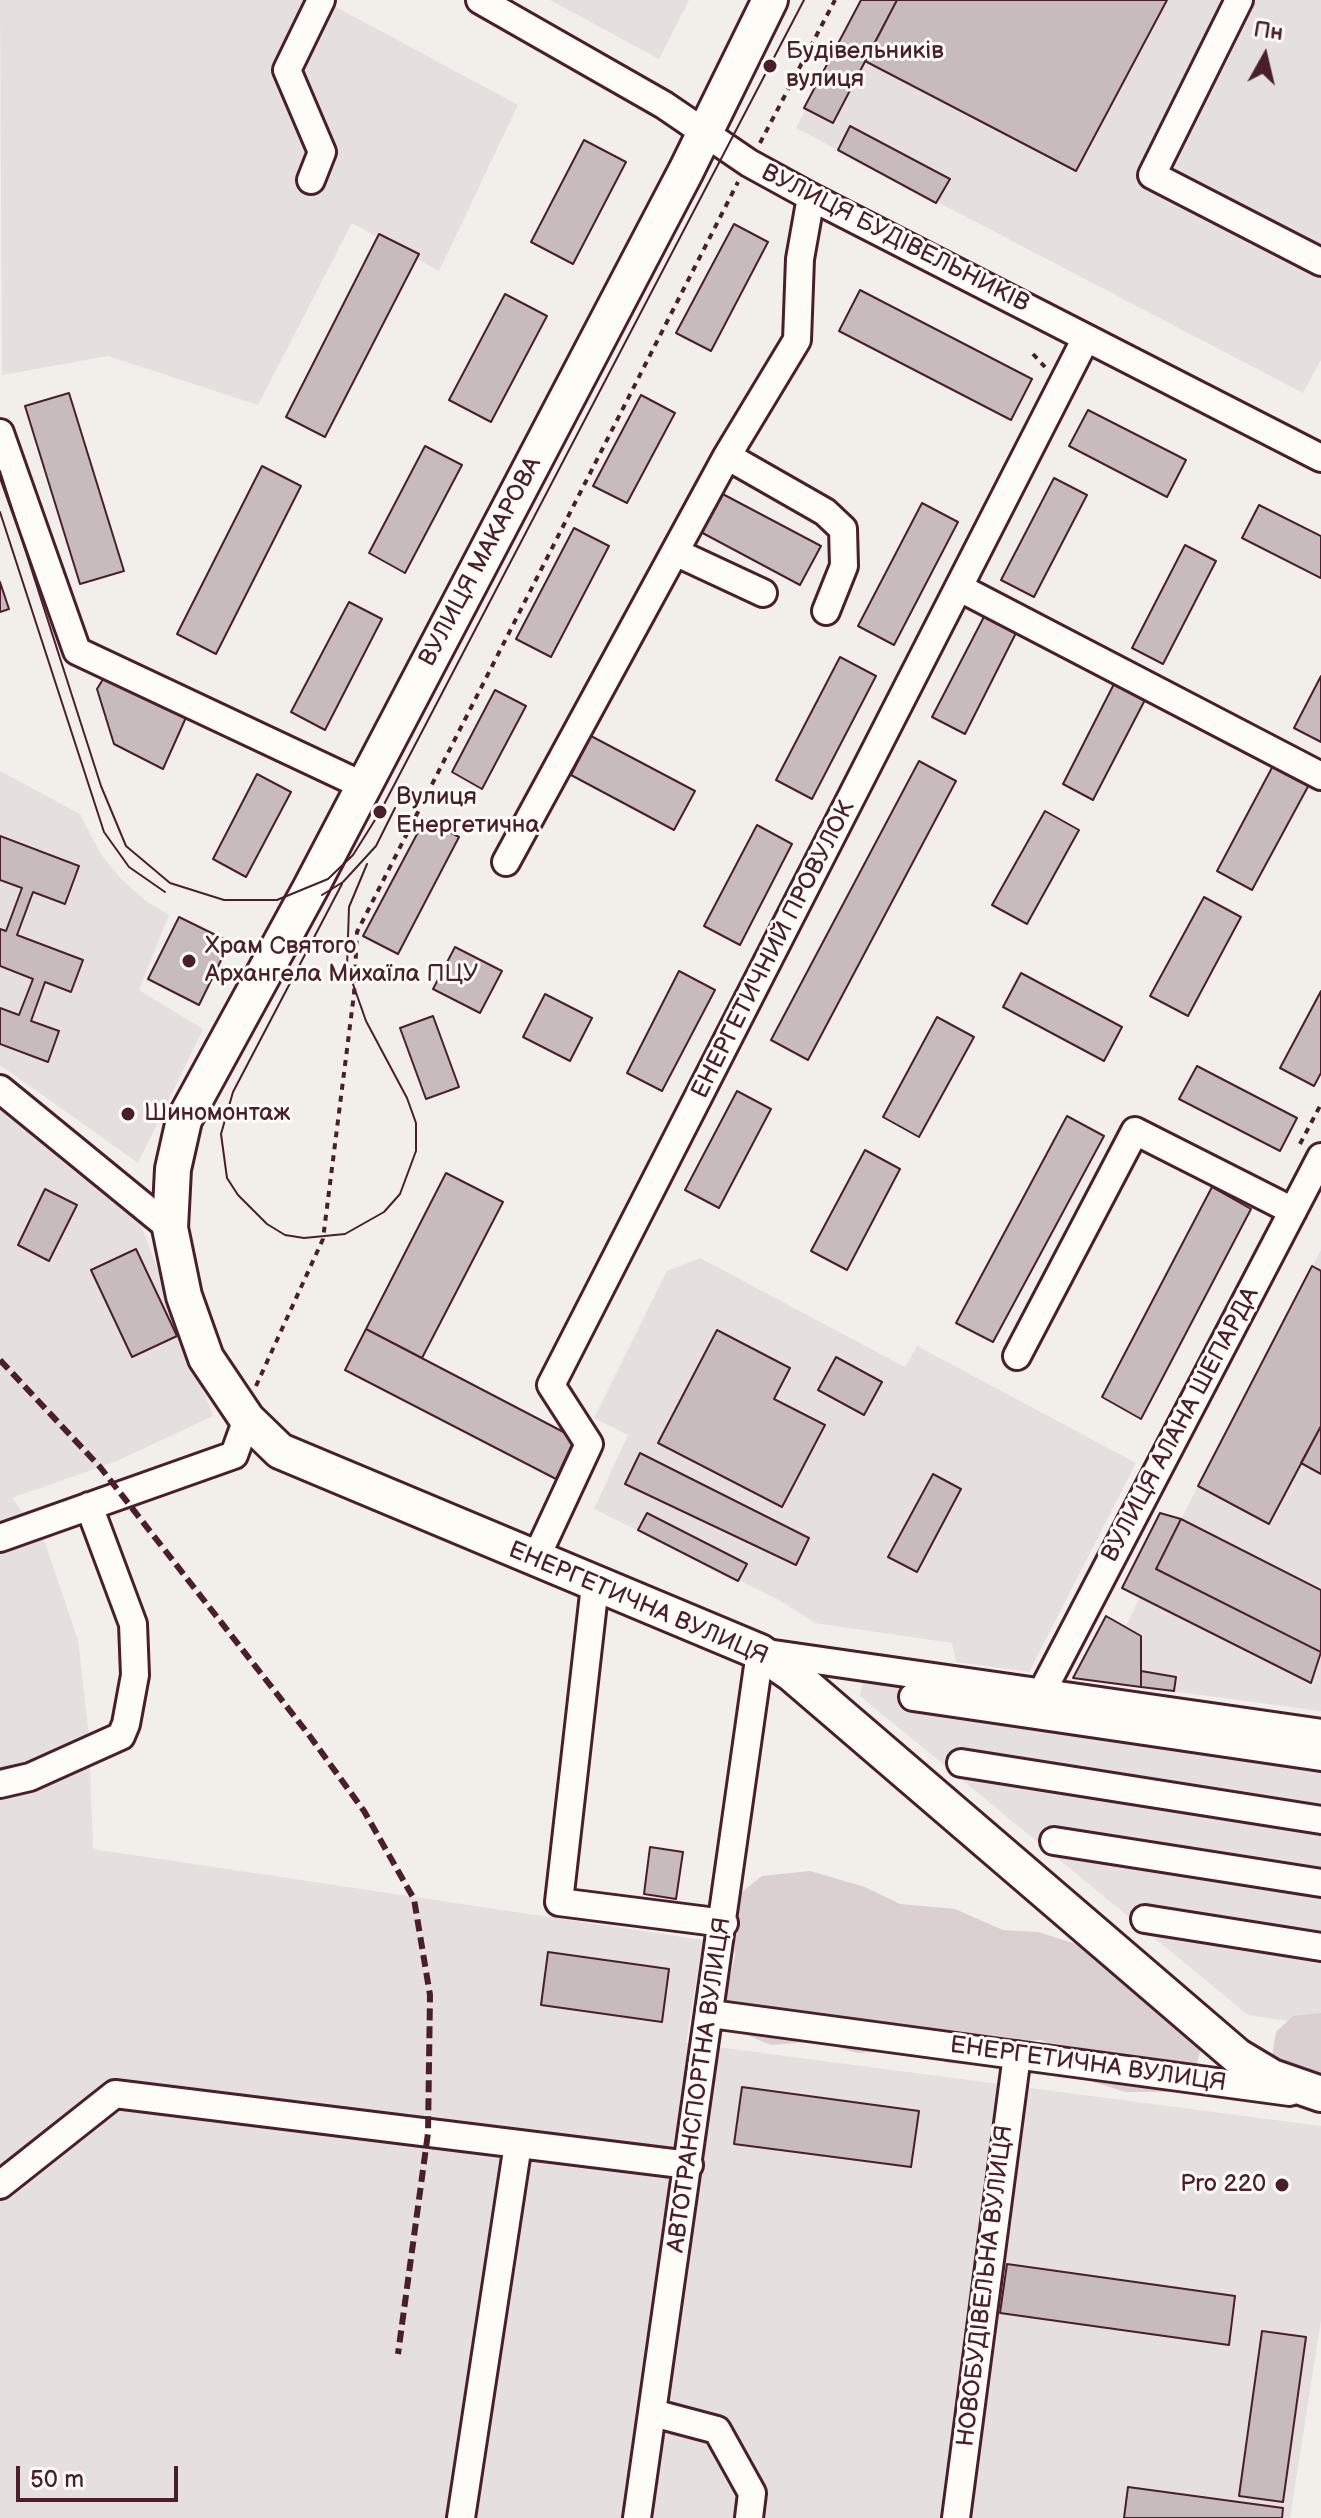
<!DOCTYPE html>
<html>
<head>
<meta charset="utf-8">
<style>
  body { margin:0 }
  #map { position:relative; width:1321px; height:2518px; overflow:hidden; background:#f2efeb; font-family:"Balsamiq Sans",sans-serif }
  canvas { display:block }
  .north { position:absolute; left:1225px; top:16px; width:80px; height:80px; -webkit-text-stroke:6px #fdfcf7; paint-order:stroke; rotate:8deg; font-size:22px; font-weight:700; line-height:32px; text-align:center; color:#4a1f2b }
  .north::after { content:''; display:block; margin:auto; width:28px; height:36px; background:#4a1f2b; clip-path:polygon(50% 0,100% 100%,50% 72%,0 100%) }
  .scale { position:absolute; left:16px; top:2466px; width:162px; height:36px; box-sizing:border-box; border:4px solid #4a1f2b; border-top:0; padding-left:10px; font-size:24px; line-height:28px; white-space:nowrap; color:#4a1f2b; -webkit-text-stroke:6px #fdfcf7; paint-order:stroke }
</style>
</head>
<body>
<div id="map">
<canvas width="1321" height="2518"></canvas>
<div class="north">Пн</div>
<div class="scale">50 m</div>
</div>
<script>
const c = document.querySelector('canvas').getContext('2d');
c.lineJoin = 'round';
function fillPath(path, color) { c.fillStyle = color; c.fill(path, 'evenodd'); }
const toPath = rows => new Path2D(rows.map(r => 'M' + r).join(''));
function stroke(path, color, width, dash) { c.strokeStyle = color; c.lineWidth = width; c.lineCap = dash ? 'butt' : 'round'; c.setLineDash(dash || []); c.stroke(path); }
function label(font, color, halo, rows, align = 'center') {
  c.font = font + ' "Balsamiq Sans",sans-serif'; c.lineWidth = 6; c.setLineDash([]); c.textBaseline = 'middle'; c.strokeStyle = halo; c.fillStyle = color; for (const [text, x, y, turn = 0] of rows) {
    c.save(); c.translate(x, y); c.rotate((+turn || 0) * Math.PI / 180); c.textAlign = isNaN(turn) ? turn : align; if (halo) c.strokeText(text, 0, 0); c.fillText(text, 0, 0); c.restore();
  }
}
fillPath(toPath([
  [0,0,323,0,518,105,439,271,352,223,258,405,108,356,2,375],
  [550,0,689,0,659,59],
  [861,0,1321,0,1321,360,1303,393,796,128],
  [0,771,80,814,100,853,122,880,146,901,169,915,139,990,203,1029,138,1163,0,1065],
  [0,1106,139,1220,213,1416,117,1461,12,1498,45,1543,78,1640,89,1737,93,1849,703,1940,686,2043,1321,2126,1321,2320,1290,2518,0,2518],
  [1321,1250,1321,1711,1073,1678,1106,1616,1126,1626,1140,1597,1122,1588,1160,1513,1181,1519],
  [700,1258,905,1367,917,1346,1136,1463,1029,1672,956,1662,952,1643,815,1623,781,1601,594,1509,628,1435,594,1418,667,1271],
  [864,1674,1321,1743,1321,2026,1248,2015,860,1696]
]), '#e5dfdd');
fillPath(toPath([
  [810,1871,865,1887,900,1904,955,1909,1003,1930,1038,1932,1092,1949,1202,2044,1196,2067,1167,2092,1126,2092,1093,2082,1068,2054,1041,2040,1015,2042,986,2066,948,2063,914,2050,857,2053,818,2041,771,2045,740,2032,723,2006,735,1956,733,1929,737,1896,762,1876],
  [1321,2013,1321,2104,1279,2083,1272,2056,1276,2032,1293,2016]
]), '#d9d0cf');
const building = toPath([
  [861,0,897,0,833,123,804,108,861,0],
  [897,0,1167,0,1076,171,865,61,897,0],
  [850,126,950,179,936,203,838,150,850,126],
  [584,140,626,162,573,264,531,242,584,140],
  [734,224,768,242,711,351,676,333,734,224],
  [379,234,419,254,325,437,286,417,379,234],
  [860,290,1032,379,1011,420,839,331,860,290],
  [505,294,547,316,491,422,449,400,505,294],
  [69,393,124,571,80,584,25,406,69,393],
  [641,395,675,413,627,503,593,486,641,395],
  [1088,410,1186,460,1167,497,1069,446,1088,410],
  [425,446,462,465,405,573,369,553,425,446],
  [262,466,301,486,216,654,177,634,262,466],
  [1054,478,1087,495,1034,597,1001,580,1054,478],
  [717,491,821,546,800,585,697,530,717,491],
  [922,503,958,522,894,645,858,626,922,503],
  [1259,505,1321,536,1321,578,1242,538,1259,505],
  [574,528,609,546,551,657,516,639,574,528],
  [1185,545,1216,561,1163,664,1132,648,1185,545],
  [0,582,9,609,0,612,0,582],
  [349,602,382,619,325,730,291,712,349,602],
  [987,611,1019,627,965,734,932,717,987,611],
  [840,657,876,676,812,799,776,780,840,657],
  [105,676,188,713,163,769,114,744,97,689,105,676],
  [1321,676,1321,742,1294,728,1321,676],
  [1116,680,1147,696,1093,800,1063,784,1116,680],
  [495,690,526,706,482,789,452,772,495,690],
  [591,736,695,791,674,830,571,775,591,736],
  [919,761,956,781,808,1060,771,1040,919,761],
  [1275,762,1311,781,1252,890,1217,871,1275,762],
  [257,774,291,792,246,877,213,859,257,774],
  [1045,811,1079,830,1027,924,992,905,1045,811],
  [425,819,459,837,398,954,363,936,425,819],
  [757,825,792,844,740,945,704,926,757,825],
  [0,836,79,866,65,904,33,892,17,935,83,960,71,992,45,982,31,1021,59,1031,48,1062,0,1044,0,1008,19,1015,33,979,0,966,0,929,6,931,22,888,0,880,0,836],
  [1204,897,1241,917,1188,1016,1150,996,1204,897],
  [179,917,230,942,199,1005,148,979,179,917],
  [455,947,502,971,480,1013,433,989,455,947],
  [679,971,715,990,662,1091,627,1073,679,971],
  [1021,973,1122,1027,1104,1061,1003,1007,1021,973],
  [1321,991,1321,1073,1314,1086,1280,1068,1321,991],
  [545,994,592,1018,570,1061,523,1037,545,994],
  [433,1016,459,1087,426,1099,400,1028,433,1016],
  [937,1017,974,1037,919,1137,883,1117,937,1017],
  [1197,1066,1297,1118,1280,1151,1179,1099,1197,1066],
  [737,1091,771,1109,719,1208,685,1190,737,1091],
  [1067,1116,1104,1136,993,1342,956,1323,1067,1116],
  [865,1150,900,1169,847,1270,811,1251,865,1150],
  [446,1173,503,1202,422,1358,366,1329,446,1173],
  [1212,1187,1251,1209,1141,1419,1102,1397,1212,1187],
  [45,1189,77,1205,49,1261,18,1245,45,1189],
  [136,1249,177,1336,132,1357,91,1270,136,1249],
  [1312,1266,1321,1271,1321,1426,1269,1524,1198,1486,1312,1266],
  [366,1329,575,1438,556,1479,345,1370,366,1329],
  [717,1330,790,1368,774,1399,825,1425,782,1507,658,1443,717,1330],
  [836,1357,882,1382,864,1415,818,1390,836,1357],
  [1321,1426,1321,1474,1301,1463,1321,1426],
  [640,1453,809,1538,796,1565,625,1484,640,1453],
  [933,1474,961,1489,917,1572,888,1557,933,1474],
  [647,1513,747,1564,738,1581,638,1530,647,1513],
  [1160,1513,1181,1519,1156,1569,1321,1652,1311,1683,1122,1588,1160,1513],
  [1181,1519,1321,1590,1321,1652,1156,1569,1181,1519],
  [1106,1616,1141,1636,1141,1687,1073,1678,1106,1616],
  [1141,1671,1176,1677,1174,1691,1141,1687,1141,1671],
  [650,1847,683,1852,676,1899,644,1894,650,1847],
  [548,1952,669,1969,662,2022,541,2005,548,1952],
  [742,2087,919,2111,911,2167,734,2144,742,2087],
  [1007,2264,1235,2296,1229,2345,1000,2313,1007,2264],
  [1262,2331,1306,2337,1283,2502,1239,2496,1262,2331],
  [1128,2487,1283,2508,1282,2518,1124,2518,1128,2487]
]);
fillPath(building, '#c8bbbb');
stroke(building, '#4a1f2b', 2);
const minor = toPath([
  [480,0,664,105,749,163,811,197,1321,458],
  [1239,0,1152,175,1321,262],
  [311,180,322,152,287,70,321,0],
  [0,433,77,651,364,786],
  [727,456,825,512,843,529,844,566,826,611],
  [675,552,763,593],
  [960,588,1321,776],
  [506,862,727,456,797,340,800,259,811,197],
  [0,1089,170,1228],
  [1017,1356,1135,1131,1293,1211],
  [0,1538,234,1455,247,1419],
  [535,1560,589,1444,551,1385,1086,338],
  [595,1585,559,1902,724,1923],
  [1042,1692,1321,1157],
  [913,1697,1321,1757],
  [961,1763,1321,1820],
  [0,1784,30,1777,121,1736,126,1724,135,1675,133,1624,89,1506],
  [1054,1841,1321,1883],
  [1145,1919,1321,1947],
  [711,2014,1290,2092],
  [0,2185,115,2094,689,2165],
  [653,2413,717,2430,752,2493,749,2518],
  [461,2518,518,2144],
  [637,2518,760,1652,1321,1733],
  [956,2518,1017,2055]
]);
const major = toPath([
  [770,0,686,171,310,889,184,1120,173,1169,170,1228,184,1296,206,1358,247,1419,280,1451,760,1652,792,1674,1237,2056,1272,2077,1321,2094]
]);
stroke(minor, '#4a1f2b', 32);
stroke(major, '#4a1f2b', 40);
stroke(toPath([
  [760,143,835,0],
  [1033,354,1045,367],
  [1300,1144,1321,1104],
  [256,1386,323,1239,354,994,357,932,738,182]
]), '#4a1f2b', 4, [6, 6]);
stroke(minor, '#fdfcf7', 26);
stroke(major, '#fdfcf7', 34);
stroke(toPath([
  [0,471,101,786,126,846,170,883,224,900,277,900,328,879,353,855,380,812,804,0],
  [0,512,104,832,129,867,165,892],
  [342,884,233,1092,221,1134,227,1178,238,1195,267,1224,285,1235,304,1238,345,1234,384,1212,400,1194,416,1151,416,1123,407,1098,366,1021,347,967,349,907,367,864],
  [322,895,343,882,376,846,395,808]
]), '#4a1f2b', 2);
stroke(toPath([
  [0,1360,100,1467,309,1735,364,1811,414,1899,430,1995,428,2133,398,2354]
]), '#4a1f2b', 6, [12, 6]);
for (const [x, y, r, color] of [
  [770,66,8,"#4a1f2b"],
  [380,812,8,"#4a1f2b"],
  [189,961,8,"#4a1f2b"],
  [128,1114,8,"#4a1f2b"],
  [1282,2185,8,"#4a1f2b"]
]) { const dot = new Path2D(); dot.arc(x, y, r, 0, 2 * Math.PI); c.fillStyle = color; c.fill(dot); stroke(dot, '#fdfcf7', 3); }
label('24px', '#4a1f2b', '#fdfcf7', [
  ["Будівельників",786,52],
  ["вулиця",786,80],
  ["Вулиця",396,798],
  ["Енергетична",396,826],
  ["Храм Святого",205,947],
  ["Архангела Михаїла ПЦУ",205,975],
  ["Шиномонтаж",144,1114],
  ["Pro 220",1266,2185,"right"]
], 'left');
label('24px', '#4a1f2b', '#fdfcf7', [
  ["ВУЛИЦЯ БУДІВЕЛЬНИКІВ",895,239,27],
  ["ВУЛИЦЯ МАКАРОВА",481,562,-62],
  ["ЕНЕРГЕТИЧНИЙ ПРОВУЛОК",774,950,-63],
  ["ВУЛИЦЯ АЛАНА ШЕПАРДА",1181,1425,-62],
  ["ЕНЕРГЕТИЧНА ВУЛИЦЯ",638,1604,23],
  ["ЕНЕРГЕТИЧНА ВУЛИЦЯ",1088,2065,8],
  ["АВТОТРАНСПОРТНА ВУЛИЦЯ",700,2085,-82],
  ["НОВОБУДІВЕЛЬНА ВУЛИЦЯ",986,2286,-83]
]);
</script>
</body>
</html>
